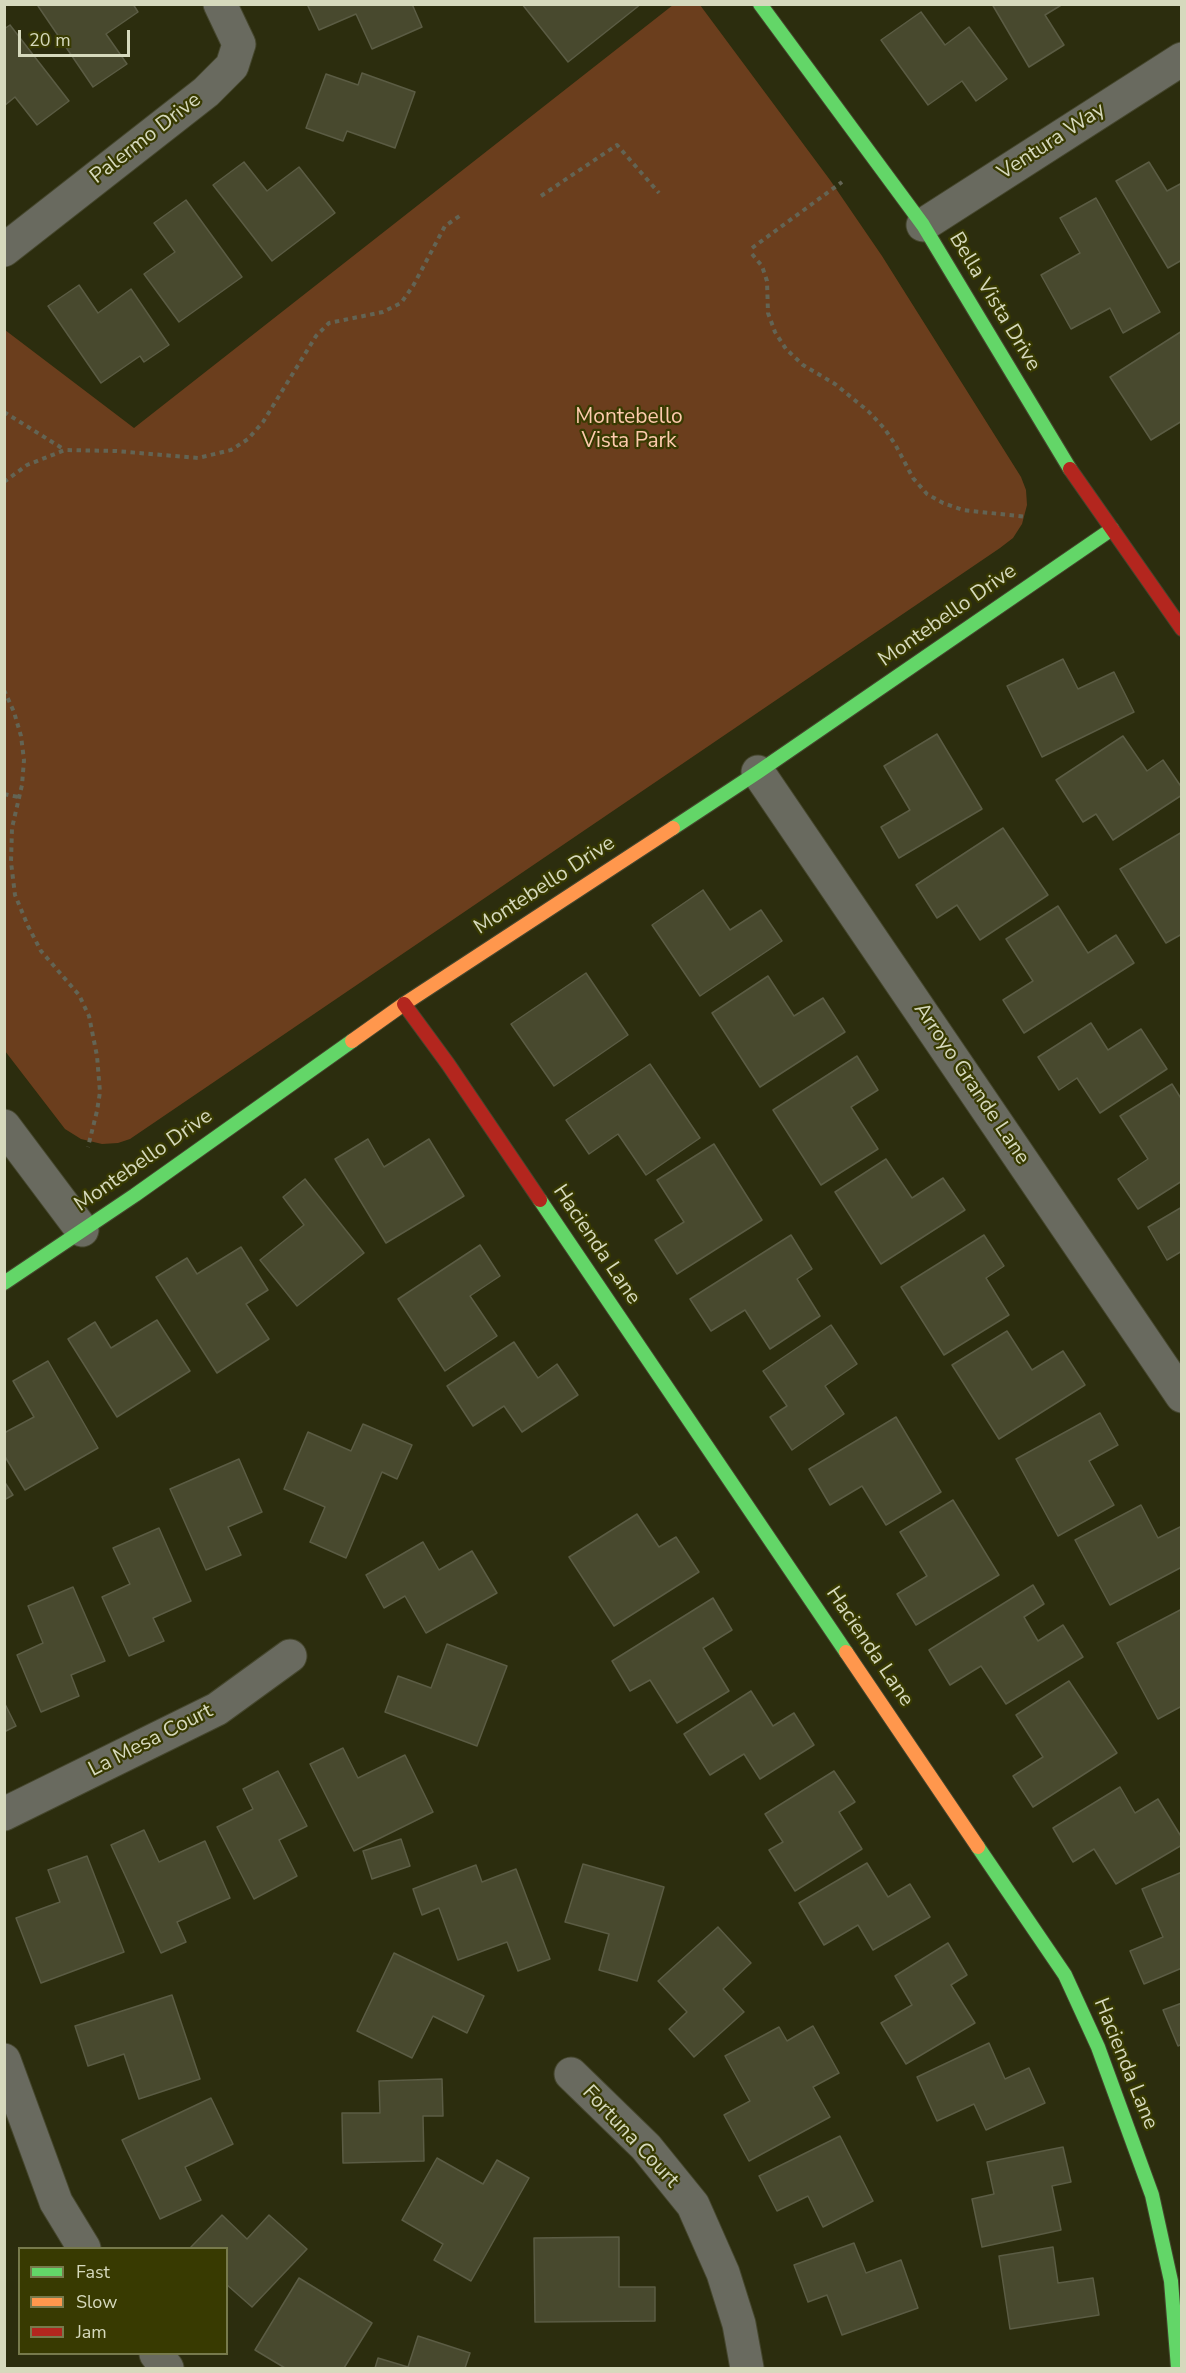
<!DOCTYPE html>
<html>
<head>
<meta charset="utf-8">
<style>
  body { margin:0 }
  #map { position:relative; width:1186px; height:2373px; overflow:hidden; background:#2c2d0e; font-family:"Nunito Sans",sans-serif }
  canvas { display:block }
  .frame { position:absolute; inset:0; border:6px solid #d6d9bd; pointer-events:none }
  .legend { position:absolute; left:18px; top:2247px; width:210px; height:108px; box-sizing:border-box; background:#383a01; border:2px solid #777a4c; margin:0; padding:8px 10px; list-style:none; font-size:18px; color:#d6d9bd }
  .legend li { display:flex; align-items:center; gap:12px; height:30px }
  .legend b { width:30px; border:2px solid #777a4c }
  .scale { position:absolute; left:18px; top:30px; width:112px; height:27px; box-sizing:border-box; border:3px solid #d6d9bd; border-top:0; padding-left:8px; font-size:18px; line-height:21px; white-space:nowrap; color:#d6d9bd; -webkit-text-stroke:4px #383a01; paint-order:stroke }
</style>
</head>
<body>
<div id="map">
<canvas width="1186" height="2373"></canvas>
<div class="frame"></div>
<ul class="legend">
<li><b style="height:8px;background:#63d668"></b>Fast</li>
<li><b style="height:8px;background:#ff974d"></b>Slow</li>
<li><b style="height:8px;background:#b3261e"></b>Jam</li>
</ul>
<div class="scale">20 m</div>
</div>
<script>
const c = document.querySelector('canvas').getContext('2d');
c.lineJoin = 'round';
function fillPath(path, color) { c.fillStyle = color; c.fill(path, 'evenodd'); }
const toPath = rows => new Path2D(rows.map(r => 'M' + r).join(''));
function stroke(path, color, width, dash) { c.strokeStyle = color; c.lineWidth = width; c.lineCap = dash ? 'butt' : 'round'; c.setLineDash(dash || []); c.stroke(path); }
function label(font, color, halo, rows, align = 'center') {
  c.font = font + ' "Nunito Sans",sans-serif'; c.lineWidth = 4.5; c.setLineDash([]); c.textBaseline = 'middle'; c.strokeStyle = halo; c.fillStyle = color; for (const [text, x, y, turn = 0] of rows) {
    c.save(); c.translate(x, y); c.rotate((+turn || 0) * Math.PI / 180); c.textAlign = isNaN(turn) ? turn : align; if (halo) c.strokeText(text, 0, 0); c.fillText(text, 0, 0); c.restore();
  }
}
fillPath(toPath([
  [673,5,700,5,830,180,882,256,1021,477,1026,490,1027,505,1022,524,1013,538,1000,548,130,1139,118,1143,102,1144,81,1139,65,1129,5,1051,5,330,134,428]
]), '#6b3e1d');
const building = toPath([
  [40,4,133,4,138,12,106,34,127,64,93,87,38,6,40,4],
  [307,4,412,4,422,27,372,49,356,14,319,30,307,4],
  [522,4,641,4,568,62,522,4],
  [992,4,1063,4,1045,15,1064,45,1029,67,992,4],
  [921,12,945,45,969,27,1007,79,976,101,962,81,928,105,881,40,921,12],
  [10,25,69,101,37,125,15,97,4,106,4,29,10,25],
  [362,73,415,92,395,148,347,131,343,141,306,128,326,74,358,85,362,73],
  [244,162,267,191,299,167,335,213,272,261,213,185,244,162],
  [1149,162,1167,191,1182,183,1182,260,1168,268,1116,181,1149,162],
  [1096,198,1160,312,1123,333,1110,308,1071,329,1041,275,1080,253,1060,218,1096,198],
  [186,200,242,277,179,322,144,274,175,252,154,223,186,200],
  [79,285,98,313,131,289,169,345,144,362,140,356,101,383,48,306,79,285],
  [1182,331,1182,421,1151,440,1110,377,1182,331],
  [1063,659,1078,689,1114,672,1134,712,1042,757,1007,686,1063,659],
  [937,734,982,809,899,858,881,827,910,810,884,766,937,734],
  [1123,736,1147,771,1163,760,1182,788,1182,795,1113,840,1096,814,1083,822,1056,780,1123,736],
  [1003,828,1048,895,980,940,957,905,937,918,916,885,1003,828],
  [1182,832,1182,934,1166,943,1120,869,1182,832],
  [703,890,730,930,761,910,782,941,700,996,652,925,703,890],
  [1058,906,1088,953,1116,935,1134,963,1024,1033,1003,1000,1033,981,1006,939,1058,906],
  [586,973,628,1035,554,1086,511,1024,586,973],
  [768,976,794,1016,823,998,845,1032,760,1087,712,1013,768,976],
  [1091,1023,1108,1050,1141,1029,1167,1069,1100,1113,1077,1078,1059,1090,1038,1057,1091,1023],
  [857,1056,878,1090,851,1107,878,1149,821,1185,773,1110,857,1056],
  [650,1064,700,1138,646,1175,618,1134,589,1154,566,1120,650,1064],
  [1172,1084,1182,1100,1182,1181,1138,1209,1118,1179,1148,1159,1120,1116,1172,1084],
  [368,1139,384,1167,429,1139,464,1196,386,1243,335,1159,368,1139],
  [714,1144,762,1220,677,1274,655,1240,684,1222,657,1180,714,1144],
  [886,1159,912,1198,943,1178,965,1210,881,1264,835,1192,886,1159],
  [305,1179,364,1253,297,1306,260,1260,304,1225,283,1197,305,1179],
  [1182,1207,1182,1251,1167,1260,1148,1227,1182,1207],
  [791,1235,812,1269,797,1279,820,1316,770,1349,745,1310,711,1331,690,1299,791,1235],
  [984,1235,1004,1266,986,1278,1009,1315,944,1355,901,1287,984,1235],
  [480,1245,500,1276,470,1296,497,1336,445,1371,398,1299,480,1245],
  [241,1247,268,1290,246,1304,269,1339,217,1373,156,1277,187,1258,197,1274,241,1247],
  [157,1320,190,1371,117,1417,68,1339,95,1322,111,1348,157,1320],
  [831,1325,857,1364,825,1386,844,1414,792,1450,770,1417,787,1406,763,1371,831,1325],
  [1007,1331,1032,1370,1063,1351,1085,1385,999,1439,952,1365,1007,1331],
  [514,1342,538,1378,557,1364,578,1395,522,1432,504,1406,473,1426,447,1386,514,1342],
  [48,1361,98,1448,25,1490,4,1455,4,1433,34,1417,13,1381,48,1361],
  [1100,1413,1118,1445,1089,1461,1114,1505,1058,1536,1016,1459,1100,1413],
  [896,1417,941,1492,886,1525,862,1486,830,1505,809,1469,896,1417],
  [363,1424,412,1445,397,1479,382,1472,346,1558,310,1542,325,1507,284,1489,308,1432,351,1451,363,1424],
  [239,1459,262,1512,228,1527,241,1555,206,1570,170,1489,239,1459],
  [4,1481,13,1495,4,1500,4,1481],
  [953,1500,999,1575,916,1625,897,1594,927,1576,900,1532,953,1500],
  [1141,1505,1158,1538,1182,1526,1182,1567,1110,1605,1075,1540,1141,1505],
  [637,1514,659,1547,676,1537,699,1572,614,1626,569,1557,637,1514],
  [159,1528,191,1601,153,1618,164,1641,129,1656,102,1597,130,1584,113,1548,159,1528],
  [423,1542,439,1570,472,1551,497,1593,426,1633,405,1596,384,1608,366,1575,423,1542],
  [1033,1585,1044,1604,1024,1617,1038,1641,1063,1625,1083,1657,1006,1704,981,1666,950,1685,929,1650,1033,1585],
  [73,1587,105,1661,71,1675,79,1696,41,1712,17,1655,43,1643,28,1606,73,1587],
  [713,1598,732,1630,703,1648,729,1691,677,1723,650,1680,630,1691,612,1661,713,1598],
  [1182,1609,1182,1706,1158,1719,1117,1643,1182,1609],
  [447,1644,507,1666,477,1746,385,1712,398,1676,431,1688,447,1644],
  [1069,1681,1117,1753,1033,1807,1013,1776,1043,1757,1016,1715,1069,1681],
  [751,1691,773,1726,794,1713,814,1745,760,1779,744,1754,710,1775,684,1734,751,1691],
  [4,1702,16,1726,4,1732,4,1702],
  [343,1748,358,1778,405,1755,433,1812,354,1851,310,1764,343,1748],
  [278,1771,307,1826,279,1840,297,1876,254,1899,217,1827,253,1809,243,1789,278,1771],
  [834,1771,855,1802,839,1812,862,1849,795,1891,769,1850,783,1842,765,1814,834,1771],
  [1120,1787,1135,1813,1158,1799,1182,1838,1182,1845,1116,1884,1094,1849,1073,1862,1053,1828,1120,1787],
  [144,1830,159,1862,205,1841,230,1898,177,1922,186,1942,161,1953,111,1845,144,1830],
  [401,1839,410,1866,372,1879,363,1851,401,1839],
  [87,1856,124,1952,41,1983,16,1918,60,1902,48,1870,87,1856],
  [867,1863,888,1897,910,1884,930,1917,873,1950,858,1925,824,1945,799,1903,867,1863],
  [583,1864,664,1887,637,1981,599,1970,609,1934,565,1922,583,1864],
  [476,1865,482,1882,516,1869,550,1959,518,1971,507,1942,458,1960,439,1908,422,1915,413,1889,476,1865],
  [1182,1872,1182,1968,1144,1984,1130,1951,1163,1937,1142,1889,1182,1872],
  [718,1927,751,1963,723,1989,744,2012,694,2057,669,2029,687,2012,658,1981,718,1927],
  [948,1943,967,1975,951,1985,975,2023,906,2064,881,2023,912,2005,895,1976,948,1943],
  [394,1953,484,1996,467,2033,433,2016,412,2058,357,2031,394,1953],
  [172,1995,200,2079,139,2099,124,2054,88,2066,75,2026,172,1995],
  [1182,2003,1182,2044,1178,2046,1163,2010,1182,2003],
  [813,2026,839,2073,813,2087,830,2117,749,2161,724,2115,750,2101,725,2056,779,2027,787,2041,813,2026],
  [989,2043,1005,2079,1029,2068,1045,2103,986,2130,974,2104,937,2121,917,2077,989,2043],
  [442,2079,443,2116,423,2116,424,2161,343,2163,342,2113,380,2113,379,2081,442,2079],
  [211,2098,233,2144,185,2167,201,2200,160,2219,122,2140,211,2098],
  [840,2136,873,2201,823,2227,808,2196,777,2211,759,2176,840,2136],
  [1063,2147,1071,2182,1052,2186,1061,2230,982,2247,972,2199,994,2194,987,2162,1063,2147],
  [437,2158,483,2184,497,2160,529,2178,471,2281,434,2260,443,2244,402,2220,437,2158],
  [222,2215,247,2239,269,2215,307,2249,252,2307,226,2284,226,2248,190,2248,222,2215],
  [619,2237,619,2287,655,2287,655,2321,535,2322,534,2238,619,2237],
  [854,2243,866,2273,901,2260,918,2308,842,2335,827,2295,808,2302,794,2265,854,2243],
  [1053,2247,1058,2283,1093,2278,1099,2315,1010,2329,999,2256,1053,2247],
  [299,2278,372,2323,344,2368,285,2368,255,2350,299,2278],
  [418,2336,470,2353,465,2368,375,2368,378,2358,408,2367,418,2336]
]);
fillPath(building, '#48492e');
stroke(building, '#5b5c44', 1.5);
const street = toPath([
  [923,225,1182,59],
  [4,250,206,92,232,66,239,44,220,4],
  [758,772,1182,1396],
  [4,1126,82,1230],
  [4,1814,217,1709,290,1656],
  [4,2060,56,2202,84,2248],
  [571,2074,646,2147,693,2205,723,2273,739,2324,747,2368],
  [156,2354,167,2368]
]);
const fast = toPath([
  [760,4,923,225,1070,469],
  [673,828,758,772,1112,529],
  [540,1200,846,1652],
  [4,1283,135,1195,352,1041],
  [978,1847,1065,1975,1098,2047,1152,2195,1171,2281,1178,2368]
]);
const slow = toPath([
  [352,1041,404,1004,673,828],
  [846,1652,978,1847]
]);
const jam = toPath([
  [1070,469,1182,629],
  [404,1004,448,1064,540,1200]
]);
stroke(street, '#45462d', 35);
stroke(fast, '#45462d', 16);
stroke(slow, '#45462d', 16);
stroke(jam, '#45462d', 16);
stroke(toPath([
  [541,196,617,145,659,193],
  [752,248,842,182],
  [752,254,762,266,767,281,768,313,775,332,786,349,803,365,835,384,868,411,884,428,895,444,913,478,927,494,943,503,963,510,1027,517],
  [4,412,65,450],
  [4,482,27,465,65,450,116,451,198,458,231,450,248,439,263,422,316,336,329,323,383,312,401,303,413,286,445,226,461,215],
  [4,690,14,712,21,736,24,760,22,785,12,828,11,862,15,895,28,926,41,951,79,995,89,1016,97,1056,100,1092,97,1111,88,1147],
  [4,794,18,797]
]), '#636454', 4, [4.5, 4.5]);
stroke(street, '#696a5f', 33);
stroke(fast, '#63d668', 14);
stroke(slow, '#ff974d', 14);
stroke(jam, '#b3261e', 14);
label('21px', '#d6d9bd', '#383a01', [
  ["Palermo Drive",146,139,-38],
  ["Ventura Way",1052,142,-33],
  ["Bella Vista Drive",994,302,59],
  ["Montebello Drive",948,616,-35],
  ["Montebello Drive",545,886,-33],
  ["Arroyo Grande Lane",971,1084,56],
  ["Montebello Drive",144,1161,-35],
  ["Hacienda Lane",596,1245,56],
  ["Hacienda Lane",869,1647,56],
  ["La Mesa Court",151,1741,-27],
  ["Hacienda Lane",1125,2064,68],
  ["Fortuna Court",630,2137,47]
]);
label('21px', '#fdcaad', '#383a01', [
  ["Montebello",629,418],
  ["Vista Park",629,442]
]);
</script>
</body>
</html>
